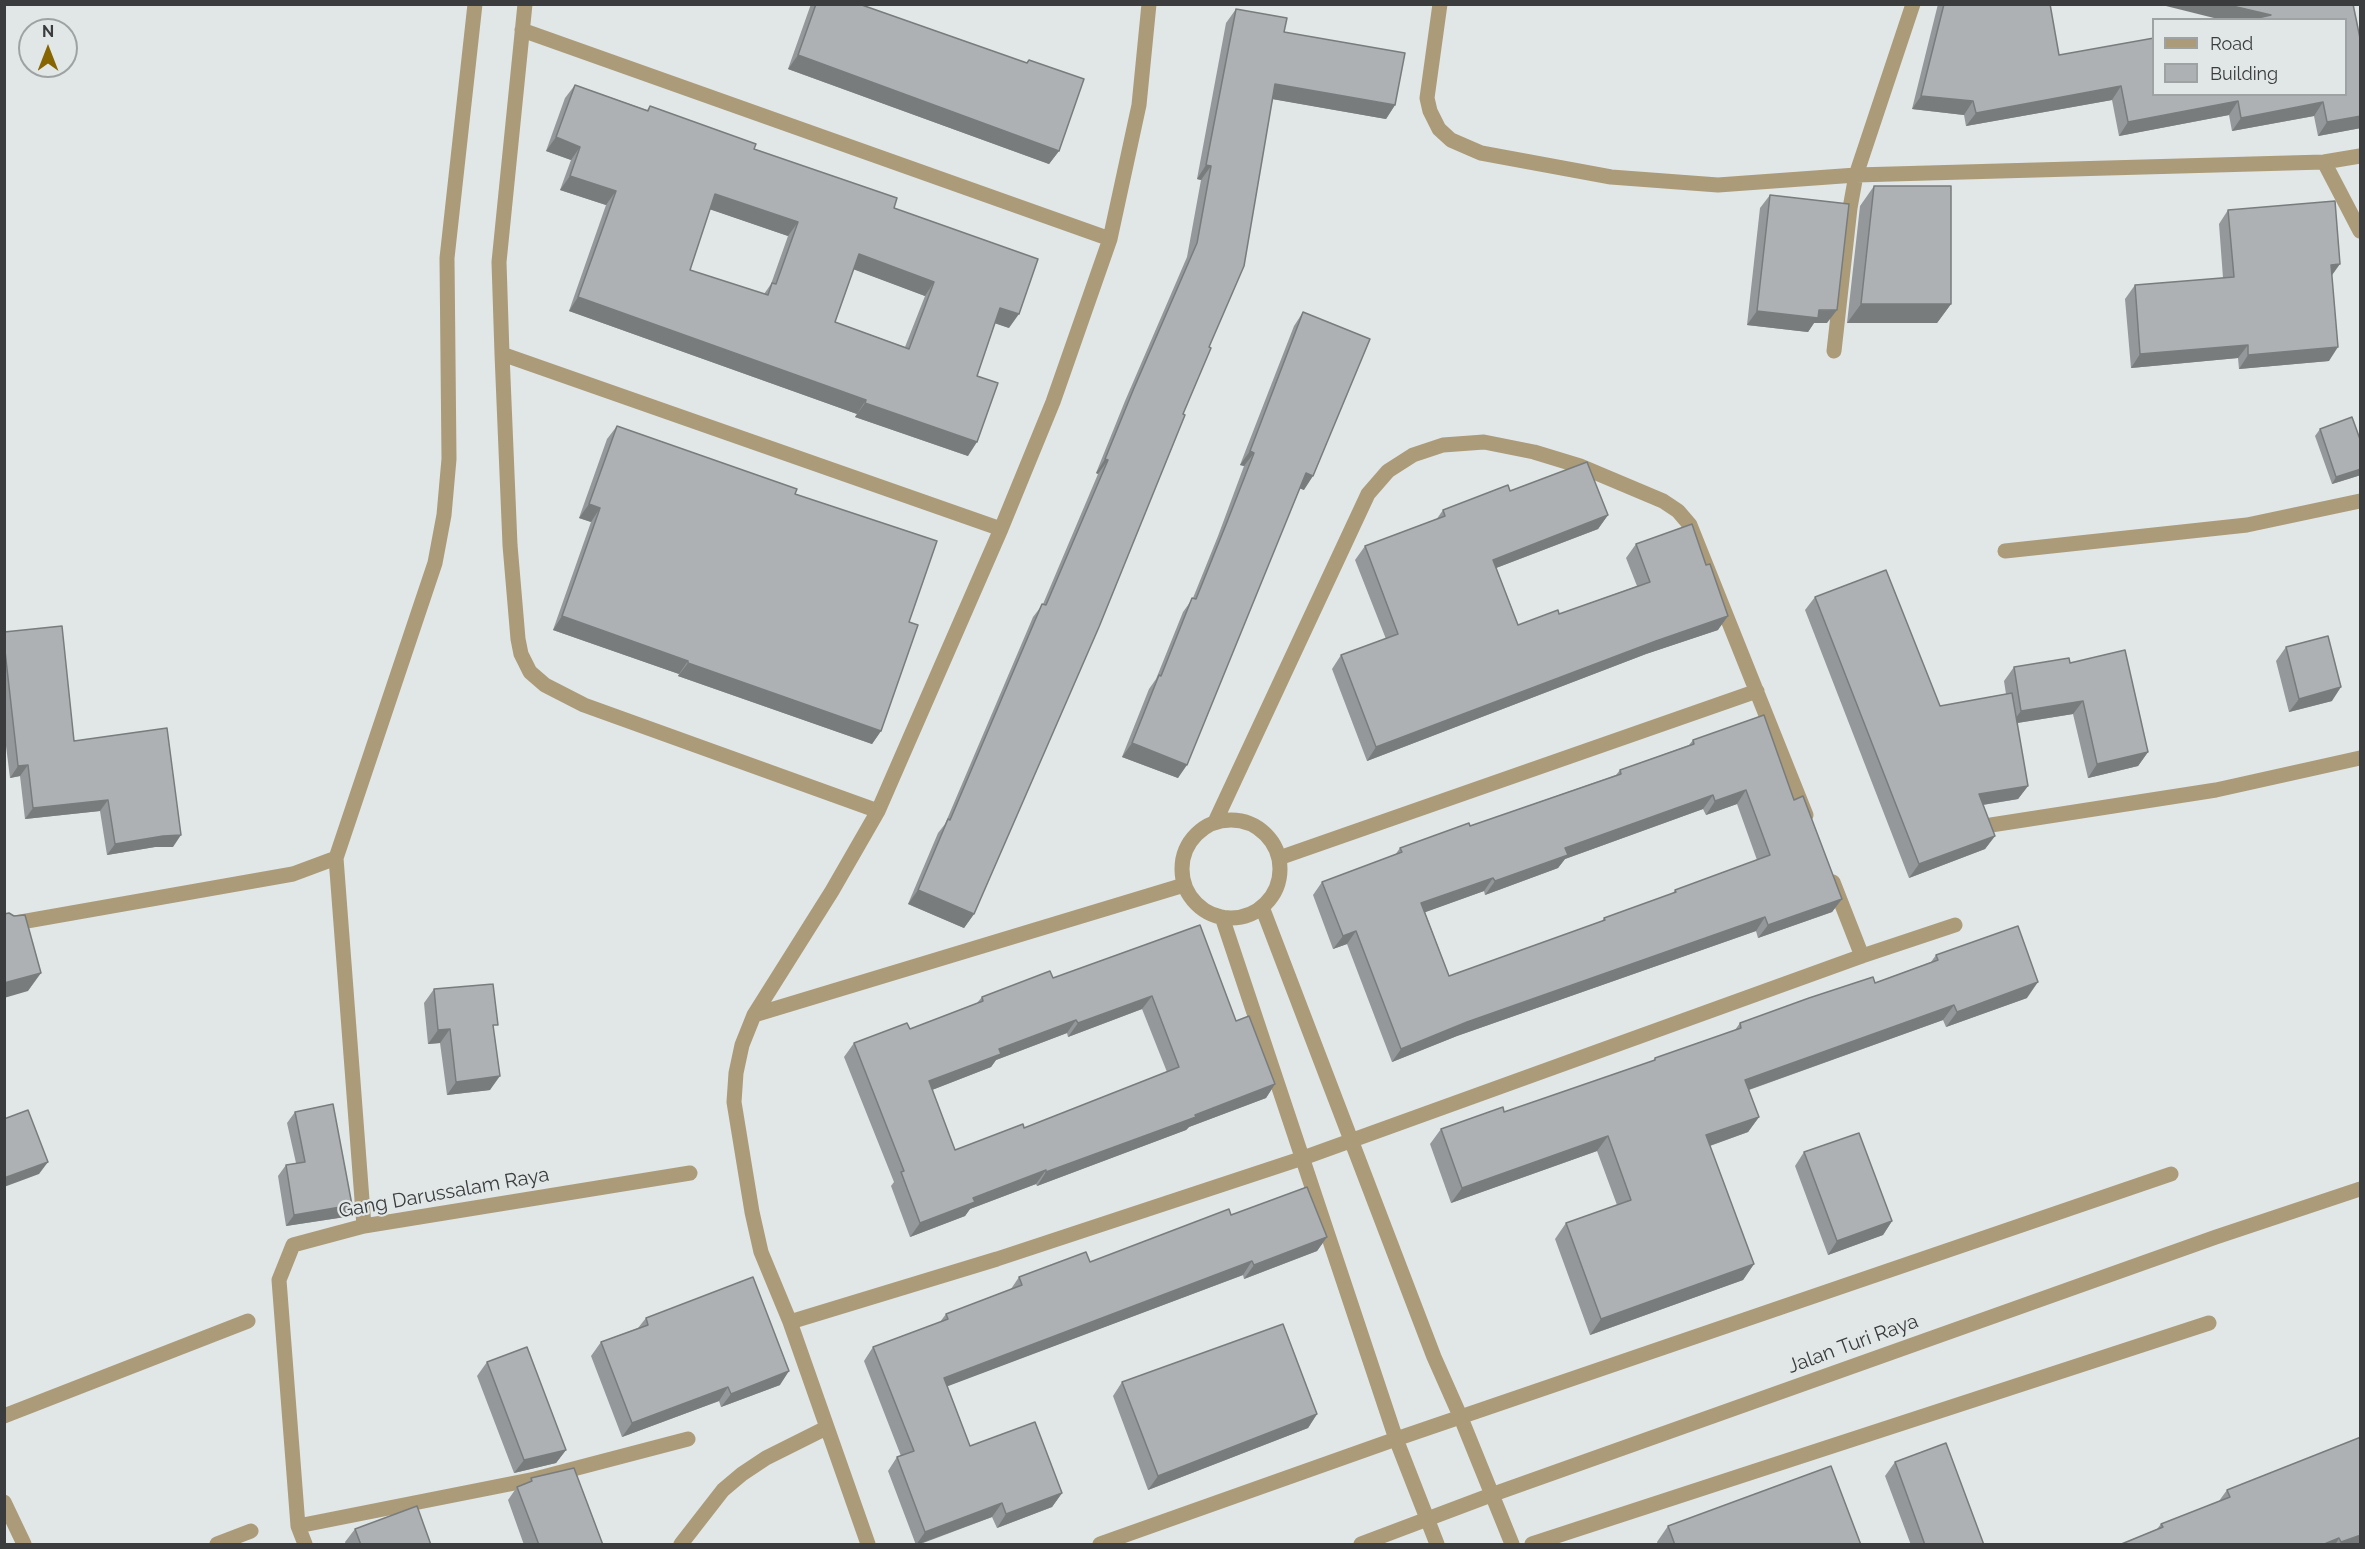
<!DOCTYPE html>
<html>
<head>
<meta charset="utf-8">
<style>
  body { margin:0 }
  #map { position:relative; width:2365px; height:1549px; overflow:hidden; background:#e1e6e7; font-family:Raleway,sans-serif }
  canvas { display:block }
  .frame { position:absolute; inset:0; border:6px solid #3a3c3d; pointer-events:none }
  .legend { position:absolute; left:2152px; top:18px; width:195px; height:78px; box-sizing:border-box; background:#e1e6e7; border:2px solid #9ea2a3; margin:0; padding:8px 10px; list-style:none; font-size:18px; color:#3a3c3d }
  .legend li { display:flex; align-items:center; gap:12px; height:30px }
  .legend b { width:30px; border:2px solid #9ea2a3 }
  .north { position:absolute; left:18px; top:18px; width:60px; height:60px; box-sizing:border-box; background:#e1e6e7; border:2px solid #9ea2a3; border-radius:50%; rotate:0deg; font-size:16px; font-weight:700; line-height:24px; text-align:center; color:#3a3c3d }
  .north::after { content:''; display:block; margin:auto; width:21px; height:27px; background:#876500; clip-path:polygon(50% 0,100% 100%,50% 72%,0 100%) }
</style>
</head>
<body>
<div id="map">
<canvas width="2365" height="1549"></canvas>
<div class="frame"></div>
<ul class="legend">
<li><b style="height:8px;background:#ab9b79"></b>Road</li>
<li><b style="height:16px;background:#adb1b3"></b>Building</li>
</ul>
<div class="north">N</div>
</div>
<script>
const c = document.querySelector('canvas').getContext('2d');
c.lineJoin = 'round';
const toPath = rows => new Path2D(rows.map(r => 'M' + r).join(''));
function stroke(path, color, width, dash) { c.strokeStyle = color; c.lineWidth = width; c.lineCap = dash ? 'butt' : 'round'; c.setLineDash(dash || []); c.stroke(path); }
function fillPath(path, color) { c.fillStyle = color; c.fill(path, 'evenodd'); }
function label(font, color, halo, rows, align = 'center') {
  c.font = font + ' Raleway,sans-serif'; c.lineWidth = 4.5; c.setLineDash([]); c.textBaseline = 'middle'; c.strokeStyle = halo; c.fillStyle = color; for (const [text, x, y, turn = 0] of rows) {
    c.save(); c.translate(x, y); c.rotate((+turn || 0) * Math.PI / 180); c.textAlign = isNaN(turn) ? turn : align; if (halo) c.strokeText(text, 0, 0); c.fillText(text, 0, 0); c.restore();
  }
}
stroke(toPath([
  [525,4,499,262,502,354,1001,529],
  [1440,4,1427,98,1430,111,1439,129,1451,140,1481,153,1611,177,1718,185,1856,175,2324,162,2360,156],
  [522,30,1110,239],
  [2324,162,2360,231],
  [1834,351,1850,208,1856,175,1913,4],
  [502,354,510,545,518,639,521,654,530,672,545,685,584,705,878,811],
  [2005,551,2247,525,2360,501],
  '1182 869a49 49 0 1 1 98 0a49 49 0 1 1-98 0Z',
  [1215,822,1368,494,1388,471,1413,455,1443,445,1484,442,1534,452,1580,466,1663,501,1678,511,1690,525,1806,815],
  [1991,825,2216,790,2360,758],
  [336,858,364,1226],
  [1279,858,1757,691],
  [1833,882,1862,956],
  [1262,907,1434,1357,1461,1418,1512,1544],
  [1222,917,1396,1439,1437,1544],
  [4,925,293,874,336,858,435,563,444,515,449,459,447,258,475,4],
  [754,1015,1184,885],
  [790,1322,997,1259,1303,1158,1862,956,1955,925],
  [4,1416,248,1321],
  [4,1502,24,1544],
  [298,1526,535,1479,688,1439],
  [217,1544,251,1531],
  [305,1544,298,1526,279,1280,293,1245,364,1226,690,1173],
  [681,1544,723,1490,742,1474,766,1458,826,1428],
  [868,1544,790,1322,761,1252,752,1212,734,1102,736,1073,742,1045,754,1015,832,891,878,811,1001,529,1053,402,1110,239,1139,105,1149,4],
  [1100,1544,1396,1439,2171,1174],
  [1361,1544,1491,1495,2216,1237,2360,1189],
  [1532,1544,2209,1323]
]), '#ab9b79', 15);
fillPath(toPath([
  [811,4,859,4,1026,63,1029,60,1059,151,1049,164,788,69],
  [1938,4,2050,4,2059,55,2361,43,2361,128,2318,136,2314,116,2232,131,2229,115,2119,136,2112,100,1966,126,1964,115,1912,109],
  [1236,9,1284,32,1395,105,1386,119,1273,99,1209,347,1183,414,974,914,964,928,908,904,938,833,945,824,1033,617,1043,604,1098,474,1096,473,1125,401,1187,257,1201,180,1197,179,1226,23],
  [575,85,647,110,650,106,894,208,1009,328,995,323,977,376,968,456,855,417,857,414,569,311,606,205,560,190,571,160,546,151,565,98],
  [710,209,788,236,771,284,764,294,690,270],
  [854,269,925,296,905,347,835,322],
  [1874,186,1951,304,1937,323,1847,323,1860,206],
  [1770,195,1827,323,1814,323,1808,332,1747,325,1760,208],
  [2228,210,2332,276,2329,361,2239,369,2238,358,2131,368,2125,299,2135,285,2223,278,2219,224],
  [1303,312,1304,490,1300,488,1178,778,1122,757,1149,689,1156,679,1183,612,1193,598,1218,536,1244,466,1240,465,1294,326],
  [617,426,795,494,909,622,881,731,872,744,678,676,679,674,553,630,591,522,579,518,607,439],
  [2320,429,2361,442,2361,475,2332,484,2315,436],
  [1510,491,1608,515,1598,529,1496,568,1518,625,1559,614,1637,586,1626,558,1636,544,1718,630,1646,654,1367,761,1332,669,1341,655,1386,639,1355,560,1365,546,1436,520,1443,510],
  [1815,597,1940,706,2006,694,2004,681,2014,667,2070,663,2148,752,2138,766,2088,778,2073,714,2017,723,2028,786,2018,799,1983,805,1995,836,1985,849,1909,878,1805,610],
  [4,632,74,741,173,847,155,847,107,855,100,811,25,819,20,776,10,778,4,730],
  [2286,647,2332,701,2289,712,2276,661],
  [1693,740,1794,800,1842,899,1832,912,1758,938,1756,931,1457,1036,1392,1062,1347,944,1333,949,1313,895,1322,882,1395,855,1400,848,1470,826,1616,775,1620,770,1689,745],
  [1737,804,1757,860,1675,890,1673,893,1604,918,1602,921,1449,976,1425,912,1484,891,1485,895,1558,868,1565,859,1703,809,1706,815],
  [1200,925,1236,1021,1275,1084,1266,1098,1189,1127,1186,1130,1037,1186,1036,1184,970,1209,965,1216,910,1237,891,1186,894,1182,844,1057,854,1043,910,1029,977,1003,982,997,1053,978],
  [1142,1009,1167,1072,1024,1128,955,1150,932,1090,991,1067,996,1060,1067,1033,1068,1037],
  [1936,955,2027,998,1946,1027,1943,1020,1749,1090,1759,1117,1748,1132,1710,1146,1754,1264,1743,1280,1590,1335,1555,1239,1566,1223,1617,1205,1597,1151,1451,1203,1430,1144,1441,1129,1504,1112,1653,1061,1655,1058,1735,1030,1740,1023,1875,983,1931,962],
  [434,989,494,1030,490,1090,447,1095,440,1043,428,1044,424,1003],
  [295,1112,352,1205,345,1217,286,1226,278,1176,286,1165,296,1163,287,1123],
  [1804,1152,1892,1221,1883,1235,1828,1255,1795,1166],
  [1231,1215,1327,1237,1317,1251,1244,1279,1243,1275,947,1386,970,1446,1062,1493,1052,1507,997,1528,992,1517,918,1545,916,1545,888,1471,897,1457,901,1456,864,1361,873,1347,940,1322,946,1314,1011,1289,1019,1277,1090,1262],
  [646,1318,780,1385,721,1407,719,1401,622,1437,591,1356,601,1342,638,1328],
  [487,1362,566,1450,556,1463,514,1473,477,1376],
  [1122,1382,1317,1414,1308,1428,1148,1490,1113,1396],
  [1895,1462,1984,1545,1911,1545,1885,1476],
  [531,1478,603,1545,524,1545,508,1500,517,1487,528,1483],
  [2227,1490,2361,1545,2119,1545,2157,1529,2161,1524,2219,1501],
  [1668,1526,1861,1545,1658,1545,1657,1542],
  [355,1529,431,1545,346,1545,345,1542]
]), '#95989a');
fillPath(toPath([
  [2158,4,2224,4,2271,15,2268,20,2222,20],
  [798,55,1059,151,1049,164,788,69],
  [1275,84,1395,105,1386,119,1266,98],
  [2121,86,2112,100,1966,126,1976,113],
  [1921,96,1973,101,1964,115,1912,109],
  [2238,101,2229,115,2119,136,2128,122],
  [2323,102,2314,116,2232,131,2241,118],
  [2361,116,2361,128,2318,136,2327,122],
  [556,137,580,147,571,160,546,151],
  [1206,165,1211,166,1201,180,1197,179],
  [570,176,616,191,606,205,560,190],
  [715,194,798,222,788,236,706,208],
  [859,254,934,282,925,296,850,268],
  [2340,264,2330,278,2331,265],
  [578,297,866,400,857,414,569,311],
  [1861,304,1951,304,1937,323,1847,323],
  [1000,308,1019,314,1009,328,991,322],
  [1837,310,1827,323,1814,323,1808,332,1747,325,1757,311],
  [2248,345,2238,358,2131,368,2140,354],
  [2338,347,2329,361,2239,369,2248,355],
  [865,403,977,442,968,456,855,417],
  [1250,451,1254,453,1244,466,1240,465],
  [1105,459,1108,460,1098,474,1096,473],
  [2361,469,2361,475,2332,484,2336,477],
  [1306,473,1313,476,1304,490,1296,487],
  [589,504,600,508,591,522,579,518],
  [1608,515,1598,529,1483,573,1493,560],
  [562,616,688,661,679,674,553,630],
  [1728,616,1718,630,1646,654,1367,761,1376,747,1656,641],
  [688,663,881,731,872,744,678,676],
  [2341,687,2332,701,2289,712,2299,699],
  [2083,701,2073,714,2011,724,2021,711],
  [1132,743,1187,765,1178,778,1122,757],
  [2148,752,2138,766,2088,778,2097,764],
  [28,765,20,776,10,778,18,766],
  [2028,786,2018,799,1969,807,1979,794],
  [1746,790,1737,804,1706,815,1715,801],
  [1713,795,1703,809,1565,859,1558,868,1485,895,1495,881,1565,848],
  [108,800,100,811,25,819,33,808],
  [181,835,173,847,155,847,107,855,115,844,163,836],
  [1995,836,1985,849,1909,878,1919,864],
  [1493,878,1484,891,1412,917,1421,903],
  [918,890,974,914,964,928,908,904],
  [1842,899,1832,912,1758,938,1768,925],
  [1765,917,1756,931,1457,1036,1392,1062,1401,1049,1467,1022],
  [1356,931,1347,944,1333,949,1343,936],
  [41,973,28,991,4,998,4,983],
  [2038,982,2027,998,1946,1027,1957,1012],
  [1152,996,1142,1009,1068,1037,1078,1023],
  [1954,1005,1943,1020,1734,1095,1745,1080],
  [1076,1020,1067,1033,996,1060,991,1067,919,1095,929,1081,999,1049],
  [450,1029,440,1043,428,1044,438,1030],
  [500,1076,490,1090,447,1095,456,1082],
  [1275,1084,1266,1098,1189,1127,1186,1130,1037,1186,1046,1172],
  [1759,1117,1748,1132,1695,1151,1706,1135],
  [1608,1136,1597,1151,1451,1203,1462,1188],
  [48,1162,39,1174,4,1187,4,1178],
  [1046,1170,1036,1184,970,1209,965,1216,910,1237,920,1223,973,1198],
  [352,1205,345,1217,286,1226,294,1215],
  [1892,1221,1883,1235,1828,1255,1837,1241],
  [1327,1237,1317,1251,1244,1279,1254,1265],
  [1252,1261,1243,1275,935,1391,944,1378],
  [1754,1264,1743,1280,1590,1335,1601,1319],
  [789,1371,780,1385,721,1407,731,1394],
  [728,1387,719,1401,622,1437,632,1423],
  [1317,1414,1308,1428,1148,1490,1158,1476],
  [566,1450,556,1463,514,1473,524,1460],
  [1062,1493,1052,1507,997,1528,1006,1514],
  [1002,1503,992,1517,916,1545,925,1532],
  [2361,1535,2361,1545,2340,1545,2341,1542],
  [2339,1538,2335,1545,2322,1545]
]), '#797c7d');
const building = toPath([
  [816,4,859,4,1027,63,1029,60,1084,79,1059,151,798,55,816,4],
  [1944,4,2050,4,2059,55,2154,38,2154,94,2346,94,2346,20,2249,20,2271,15,2224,4,2353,4,2361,43,2361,116,2327,122,2323,102,2241,118,2238,101,2128,122,2121,86,1976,113,1973,101,1921,96,1944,4],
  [1236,9,1287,18,1284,32,1405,53,1395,105,1275,84,1244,266,1209,347,1211,348,1183,414,1185,415,1099,627,974,914,918,890,948,819,950,820,1042,604,1046,605,1108,460,1105,459,1134,388,1197,243,1211,166,1206,165,1236,9],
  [575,85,648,111,650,106,756,144,754,149,897,198,894,208,1038,259,1019,314,1000,308,977,376,998,383,977,442,865,403,866,400,578,297,616,191,570,176,580,147,556,137,575,85],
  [715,194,798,222,776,284,772,283,768,295,690,270,715,194],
  [859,254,934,282,909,349,835,322,859,254],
  [1874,186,1951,186,1951,304,1861,304,1874,186],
  [1770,195,1849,204,1837,310,1819,310,1818,318,1757,311,1770,195],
  [2335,201,2340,264,2331,265,2338,347,2248,355,2248,345,2140,354,2135,285,2234,277,2228,210,2335,201],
  [1303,312,1370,339,1313,476,1306,473,1187,765,1132,743,1159,675,1161,676,1192,598,1196,599,1227,522,1254,453,1250,451,1303,312],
  [2352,417,2361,442,2361,469,2336,477,2320,429,2352,417],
  [617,426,797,489,795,494,937,541,909,622,918,625,881,731,688,663,688,661,562,616,600,508,589,504,617,426],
  [1587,462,1608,515,1493,560,1518,625,1558,610,1559,614,1650,582,1636,544,1692,524,1706,565,1710,564,1728,616,1656,641,1376,747,1341,655,1398,634,1365,546,1445,516,1443,510,1508,485,1510,491,1587,462],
  [1886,570,1940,706,2012,693,2028,786,1979,794,1995,836,1919,864,1815,597,1886,570],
  [62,626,74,741,167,728,181,835,163,836,115,844,108,800,33,808,28,765,18,766,4,642,4,632,62,626],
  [2328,636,2341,687,2299,699,2286,647,2328,636],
  [2125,650,2148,752,2097,764,2083,701,2021,711,2014,667,2069,658,2070,663,2125,650],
  [1764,715,1794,800,1803,796,1842,899,1768,925,1765,917,1467,1022,1401,1049,1356,931,1343,936,1322,882,1402,852,1400,848,1469,823,1470,826,1621,774,1620,770,1694,744,1693,740,1764,715],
  [1746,790,1770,855,1675,890,1676,892,1604,918,1605,920,1449,976,1421,903,1493,878,1495,881,1568,855,1565,848,1713,795,1715,801,1746,790],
  [9,913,14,916,25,915,41,973,4,983,4,914,9,913],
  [1200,925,1236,1021,1249,1016,1275,1084,1195,1115,1196,1117,1046,1172,1046,1170,973,1198,975,1202,920,1223,901,1172,904,1171,854,1043,907,1023,910,1029,983,1001,982,997,1050,971,1053,978,1200,925],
  [1152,996,1179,1067,1024,1128,1023,1124,955,1150,929,1081,1001,1054,999,1049,1076,1020,1078,1023,1152,996],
  [2018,926,2038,982,1957,1012,1954,1005,1745,1080,1759,1117,1706,1135,1754,1264,1601,1319,1566,1223,1631,1200,1608,1136,1462,1188,1441,1129,1503,1107,1504,1112,1655,1060,1655,1058,1741,1028,1740,1023,1809,998,1873,977,1875,983,1938,960,1936,955,2018,926],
  [493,984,498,1025,493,1025,500,1076,456,1082,450,1029,438,1030,434,989,493,984],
  [333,1104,352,1205,294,1215,286,1165,305,1162,295,1112,333,1104],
  [28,1110,48,1162,4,1178,4,1119,28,1110],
  [1859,1133,1892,1221,1837,1241,1804,1152,1859,1133],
  [1307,1187,1327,1237,1254,1265,1252,1261,944,1378,970,1446,1035,1422,1062,1493,1006,1514,1002,1503,925,1532,897,1457,914,1451,873,1347,948,1319,946,1314,1022,1285,1019,1277,1086,1252,1090,1262,1229,1209,1231,1215,1307,1187],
  [753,1277,789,1371,731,1394,728,1387,632,1423,601,1342,648,1325,646,1318,753,1277],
  [1283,1324,1317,1414,1158,1476,1122,1382,1283,1324],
  [527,1347,566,1450,524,1460,487,1362,527,1347],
  [2361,1437,2361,1535,2341,1542,2339,1538,2322,1545,2119,1545,2163,1527,2161,1524,2230,1497,2227,1490,2361,1437],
  [1946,1443,1984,1545,1925,1545,1895,1462,1946,1443],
  [1831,1466,1861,1545,1675,1545,1668,1526,1831,1466],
  [574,1468,603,1545,539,1545,517,1487,532,1481,531,1478,574,1468],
  [417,1506,431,1545,361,1545,355,1529,417,1506]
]);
fillPath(building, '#adb1b3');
stroke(building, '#797c7d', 1.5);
label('20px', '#3a3c3d', '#e1e6e7', [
  ["Gang Darussalam Raya",444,1193,-10],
  ["Jalan Turi Raya",1853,1344,-20]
]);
</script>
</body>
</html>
